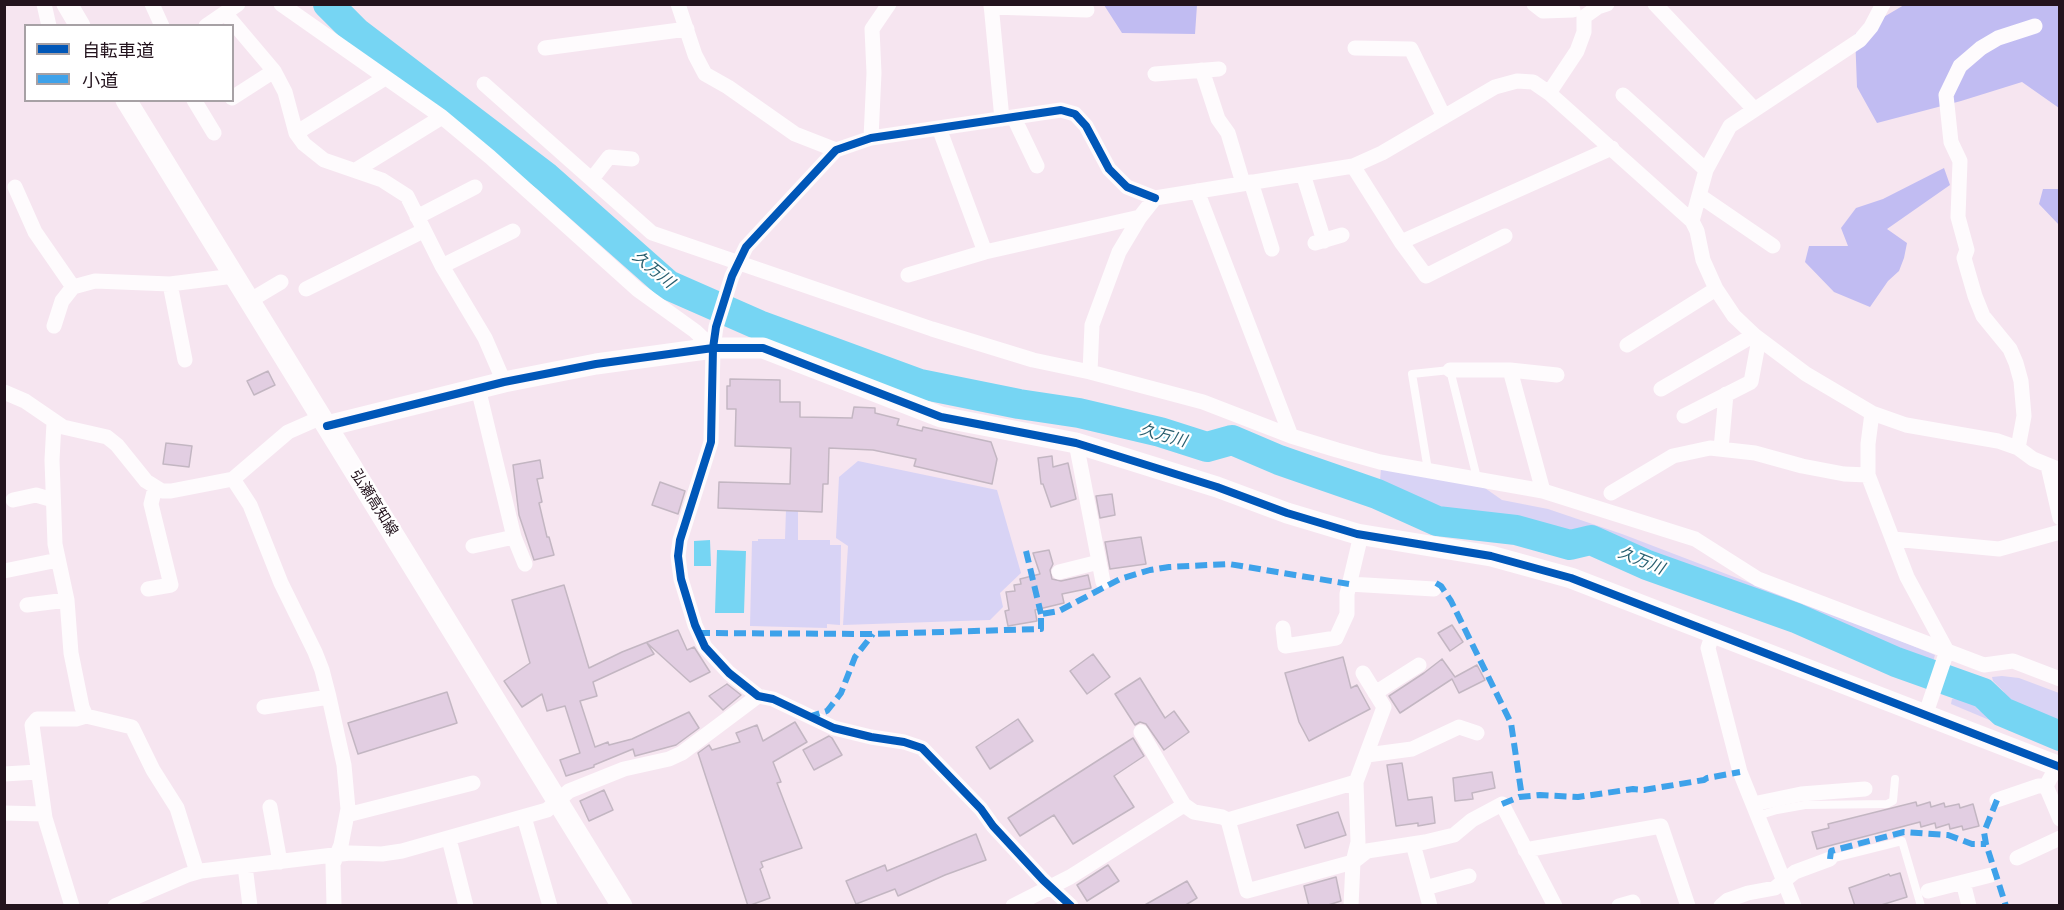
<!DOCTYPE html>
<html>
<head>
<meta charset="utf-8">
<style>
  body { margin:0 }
  #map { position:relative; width:2064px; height:910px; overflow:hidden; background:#f6e5f0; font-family:Bitter,"Noto Sans JP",serif }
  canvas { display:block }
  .frame { position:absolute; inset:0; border:6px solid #23131d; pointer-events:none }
  .legend { position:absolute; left:24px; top:24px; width:210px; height:78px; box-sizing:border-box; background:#fff; border:2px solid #a7a1a5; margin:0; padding:8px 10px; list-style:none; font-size:18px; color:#23131d }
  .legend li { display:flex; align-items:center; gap:12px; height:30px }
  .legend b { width:30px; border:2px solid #a7a1a5 }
</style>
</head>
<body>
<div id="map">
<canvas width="2064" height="910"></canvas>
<div class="frame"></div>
<ul class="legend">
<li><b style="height:8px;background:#0057b8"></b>自転車道</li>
<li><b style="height:8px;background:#3ea2ea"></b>小道</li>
</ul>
</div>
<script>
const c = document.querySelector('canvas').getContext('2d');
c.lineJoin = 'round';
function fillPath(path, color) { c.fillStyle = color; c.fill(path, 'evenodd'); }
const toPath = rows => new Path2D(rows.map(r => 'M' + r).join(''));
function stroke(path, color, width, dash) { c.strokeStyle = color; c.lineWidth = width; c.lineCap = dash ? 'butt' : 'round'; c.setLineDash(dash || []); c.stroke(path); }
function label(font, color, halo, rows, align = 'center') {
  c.font = font + ' Bitter,"Noto Sans JP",serif'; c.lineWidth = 4.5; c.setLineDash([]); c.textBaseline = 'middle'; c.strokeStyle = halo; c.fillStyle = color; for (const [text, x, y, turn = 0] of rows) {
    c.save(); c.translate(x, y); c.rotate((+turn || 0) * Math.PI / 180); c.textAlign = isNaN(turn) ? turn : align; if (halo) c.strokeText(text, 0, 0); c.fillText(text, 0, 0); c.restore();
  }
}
fillPath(toPath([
  [858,461,997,490,1021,573,1000,593,1003,607,990,620,843,625,848,546,836,538,839,477],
  [1381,468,1482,486,1502,500,1548,509,1622,534,1896,639,1935,655,1932,666,1914,658,1902,659,1874,643,1792,607,1780,605,1766,598,1722,585,1695,572,1580,530,1583,536,1570,539,1543,532,1521,522,1438,515,1399,499,1388,491,1380,481],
  [786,510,798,511,798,540,830,540,830,545,841,545,840,625,827,624,827,628,750,626,752,541,758,541,758,539,785,539],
  [2002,676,2019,678,2059,693,2059,729,2011,710,2003,691,1993,681,1992,677],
  [1959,697,1972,702,1978,710,2059,741,2059,749,1951,704,1952,699]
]), '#d8d3f5');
fillPath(toPath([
  [1104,5,1197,5,1195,34,1122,33],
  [1904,5,2059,5,2059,108,2022,82,1961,101,1877,123,1857,87,1855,34],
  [1944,168,1950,185,1887,229,1907,243,1904,258,1899,271,1888,281,1870,307,1834,292,1805,262,1809,246,1848,246,1841,228,1856,208,1883,199],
  [2043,189,2059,189,2059,225,2039,204]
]), '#c1bcf2');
fillPath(toPath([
  [710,540,711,566,694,566,694,541],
  [717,550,746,551,744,613,715,613]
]), '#76d5f3');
stroke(toPath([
  [328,4,357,33,546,177,668,285,759,325,920,384,1019,404,1079,413,1160,432,1207,447,1232,440,1279,460,1377,494,1437,521,1516,530,1570,545,1591,540,1647,565,1796,618,1896,662,1983,693,2003,712,2060,736]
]), '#76d5f3', 30);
const building = toPath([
  [268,371,275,385,254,395,247,381,268,371],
  [730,379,780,380,780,402,800,402,800,417,852,418,854,407,875,408,875,413,899,419,897,425,922,431,923,427,991,442,997,459,992,484,914,466,916,459,873,450,829,448,828,484,823,484,822,512,718,508,719,482,790,484,791,448,735,446,736,409,727,409,727,386,730,386,730,379],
  [166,443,192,446,189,467,163,464,166,443],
  [1052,456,1053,467,1068,463,1076,499,1051,507,1043,484,1041,484,1038,458,1052,456],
  [540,460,543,478,537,479,542,502,539,503,547,537,549,537,554,555,534,560,519,515,513,465,540,460],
  [660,482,685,491,678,514,652,505,660,482],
  [1112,494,1115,515,1100,518,1096,496,1112,494],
  [1141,537,1146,564,1110,569,1105,542,1141,537],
  [1049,550,1053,564,1050,570,1052,579,1061,581,1088,575,1091,588,1062,594,1064,603,1035,610,1037,621,1008,626,1005,611,1009,610,1006,592,1015,591,1014,585,1021,584,1020,579,1040,574,1033,553,1049,550],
  [564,585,589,668,622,652,678,630,687,650,694,647,710,672,690,682,647,643,654,654,593,682,597,696,580,701,595,747,608,742,609,745,632,739,689,712,699,728,676,745,635,756,633,749,594,765,594,767,566,776,560,760,580,753,565,706,547,711,542,694,522,707,504,681,530,663,512,600,564,585],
  [1452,625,1463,642,1450,651,1438,633,1452,625],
  [1093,654,1110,677,1087,694,1070,671,1093,654],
  [1343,657,1351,688,1357,685,1370,709,1309,741,1299,722,1285,673,1343,657],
  [1442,659,1455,677,1477,665,1485,680,1459,693,1452,679,1400,713,1389,696,1424,673,1442,659],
  [1140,678,1165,718,1174,711,1189,732,1164,750,1146,724,1140,722,1135,725,1115,694,1140,678],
  [727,684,741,695,723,710,709,696,727,684],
  [447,692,457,723,358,754,348,723,447,692],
  [1018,719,1033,741,990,769,976,747,1018,719],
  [795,722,807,742,773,762,781,782,777,783,802,848,761,862,763,867,760,869,770,898,748,906,698,753,709,745,712,750,740,742,736,733,757,725,763,741,795,722],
  [829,736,832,738,842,755,814,770,803,750,829,736],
  [1133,738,1144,756,1114,776,1134,807,1073,844,1054,815,1020,836,1008,818,1133,738],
  [1402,763,1408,800,1432,797,1435,823,1418,826,1418,823,1396,826,1387,765,1402,763],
  [1492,772,1495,788,1472,793,1473,799,1455,801,1453,778,1492,772],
  [604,790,613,810,589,821,580,801,604,790],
  [1916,802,1917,806,1930,802,1931,807,1944,803,1945,807,1959,804,1960,808,1973,804,1979,826,1963,830,1962,826,1950,829,1949,824,1936,828,1935,823,1921,827,1920,822,1817,849,1812,832,1829,828,1828,824,1916,802],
  [1338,812,1346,835,1305,848,1297,825,1338,812],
  [976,834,986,860,945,875,898,896,895,889,856,904,846,881,885,865,887,871,976,834],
  [1108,865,1119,881,1087,901,1077,885,1108,865],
  [1900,873,1907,897,1878,906,1855,906,1849,888,1889,874,1890,876,1900,873],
  [1336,877,1341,901,1325,906,1309,906,1304,886,1336,877],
  [1187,881,1197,898,1184,906,1143,906,1187,881]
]);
fillPath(building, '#e2cee2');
stroke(building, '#c3b6c2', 1.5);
stroke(toPath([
  [1428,470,1412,374,1450,370,1477,478],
  [1757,816,1777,810,1805,805,1887,804,1893,801,1895,779],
  [1830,859,1902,841,1921,906]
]), '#fefbfd', 8);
stroke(toPath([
  [44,4,49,26],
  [152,4,162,26],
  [281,4,442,117,490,157,638,290,695,331,713,348],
  [678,4,695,55,705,74,728,87,795,134,836,150],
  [991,4,1002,119],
  [1534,4,1543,11,1573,10],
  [1655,4,1754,109],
  [991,7,1087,10],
  [225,13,274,71,285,92,296,133,304,144,324,160,382,180,407,196,442,266,485,338,504,382],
  [1584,17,1598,7,1607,4],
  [206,26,238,4],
  [545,48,687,29],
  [1355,48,1411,49,1444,117],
  [1202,70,1218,119,1228,133,1243,183],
  [1155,74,1219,69],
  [484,84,652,233,932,329,1033,360,1090,372,1203,402,1291,436,1337,450,1380,462,1543,491,1695,539,1758,579,1984,665,2013,661,2060,679],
  [1549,93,1577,51,1584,32,1584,17],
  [1623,95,1706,170],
  [232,98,274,71],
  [194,100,214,133],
  [1014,118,1037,166],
  [939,128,985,252],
  [296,133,385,78],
  [871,138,874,73,872,29,889,4],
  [1353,166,1401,242,1426,276,1505,236],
  [356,170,442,117],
  [1303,174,1324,241],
  [592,179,609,157,632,159],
  [1251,182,1272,249],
  [15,187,35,232,73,287,95,281,170,284,234,276],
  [1197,191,1291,436],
  [1700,196,1773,246],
  [417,217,475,187],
  [1692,221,1706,170,1730,126,1860,40,1871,27,1883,4],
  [1401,242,1612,148],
  [1315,243,1342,235],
  [442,266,513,231],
  [908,275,985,252,1140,217,1155,198,1353,166,1382,153,1495,87,1517,81,1533,82,1549,93,1692,221,1697,231,1703,260,1716,289,1734,316,1754,335,1806,374,1872,413,1906,425,1998,441,2018,448,2033,459,2060,470],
  [170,284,185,360],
  [306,289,423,231],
  [249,301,281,282],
  [54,326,62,301,73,287],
  [1627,345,1716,289],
  [1450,370,1510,370,1557,375],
  [1510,370,1543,491],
  [1090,372,1092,325,1119,252,1140,217],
  [478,388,514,537,525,564],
  [1661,389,1754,335],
  [4,392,25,401,63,427,107,437,117,445,146,481,162,491,171,491,233,479,288,432,322,417],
  [1872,413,1868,444,1868,475,1907,577,1947,651,1925,716],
  [1684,416,1751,382,1759,339],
  [54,423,52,460,55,544,67,600,71,653,82,707,86,716,76,719,37,719,32,725,45,818,72,906],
  [1076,443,1103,582],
  [2018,448,2024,416,2021,381,2016,363,2010,349,1983,316,1975,296,1964,258,1967,250,1958,217,1960,161,1951,142,1946,95,1960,66,1981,48,1998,38,2035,26],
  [1721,449,1726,394],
  [2048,466,2060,518],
  [233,479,250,505,281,583,315,652,322,670,329,697,344,765,348,809,341,845,333,864,334,906],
  [1611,493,1673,456,1710,448,1755,453,1802,466,1844,474,1868,475],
  [13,500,36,495,53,500],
  [1893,539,1999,549,2060,532],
  [473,546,514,537],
  [4,571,58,560],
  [1059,572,1099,562],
  [1349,584,1434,589],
  [148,589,171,585,151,504,155,488],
  [27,605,67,600],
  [1283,628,1285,646,1336,638,1347,614,1347,594,1361,535],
  [1713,633,1708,648,1740,772,1794,906],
  [1375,693,1419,665],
  [264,707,329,697],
  [86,716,132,727,153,770,177,808,197,872],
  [1367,755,1412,749,1459,727,1477,733],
  [2057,766,2046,786,2060,819],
  [4,774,38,772],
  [1997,800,2038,786,2046,786],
  [1753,804,1801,794,1865,789],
  [1184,805,1194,812,1222,817,1228,820,1356,782],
  [270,807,280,862],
  [4,813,44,814],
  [347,815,473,783],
  [524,817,550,906],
  [1228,820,1247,891,1353,862,1367,851,1425,842,1454,835,1472,820,1502,804,1555,906],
  [449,839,466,906],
  [1413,844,1430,906],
  [1525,850,1661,826,1688,906],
  [2017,858,2060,838],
  [245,866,250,906],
  [1963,882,1969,906],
  [1425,888,1469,876],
  [1928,891,1991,875],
  [115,906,187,875,201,871,350,853,382,854,402,851,547,810,569,791,624,769,669,759,682,753,758,696],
  [1013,906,1070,877,1184,805,1141,732],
  [1071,906,1043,880,993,826,981,809,922,748,904,742,871,737,834,728,773,699,758,696,729,673,705,647,695,625,681,579,678,556,680,540,711,442,713,348,716,327,732,276,746,247,836,150,871,138,1061,110,1075,114,1086,126,1109,169,1127,187,1155,198],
  [1351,906,1353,862,1358,842,1356,782,1384,707,1363,673],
  [1619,906,1633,902],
  [1721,906,1728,900,1748,893,1775,888,1795,872,1830,859]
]), '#fefbfd', 15);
stroke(toPath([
  [67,4,80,26],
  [126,100,622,906],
  [327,426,504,382,596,364,713,348,763,348,941,417,1076,443,1217,487,1287,513,1357,534,1491,556,1571,578,2060,767]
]), '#fefbfd', 21);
stroke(toPath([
  [1026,551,1041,614],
  [1436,583,1441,586,1451,601,1511,723,1522,797],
  [698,633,873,634,1041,629,1041,614,1059,611,1120,579,1150,570,1169,567,1229,564,1349,584],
  [808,717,827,711,831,706,841,693,855,657,873,634],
  [1997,800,1984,832,1986,844,2006,906],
  [1502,804,1519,797,1540,795,1578,797,1633,789,1644,790,1704,780,1707,778,1740,772],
  [1830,859,1831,851,1904,832,1948,835,1972,844,1986,844]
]), '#3ea2ea', 6, [12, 6]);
stroke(toPath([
  [327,426,504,382,596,364,713,348,763,348,941,417,1076,443,1217,487,1287,513,1357,534,1491,556,1571,578,2060,767],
  [1071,906,1043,880,993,826,981,809,922,748,904,742,871,737,834,728,773,699,758,696,729,673,705,647,695,625,681,579,678,556,680,540,711,442,713,348,716,327,732,276,746,247,836,150,871,138,1061,110,1075,114,1086,126,1109,169,1127,187,1155,198]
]), '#0057b8', 8);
label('15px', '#23131d', '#fff', [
  ["弘瀬高知線",374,503,58]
]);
label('italic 16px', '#285f6f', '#fff', [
  ["久万川",653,270,39],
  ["久万川",1163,436,15],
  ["久万川",1641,561,22]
]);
</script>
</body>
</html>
